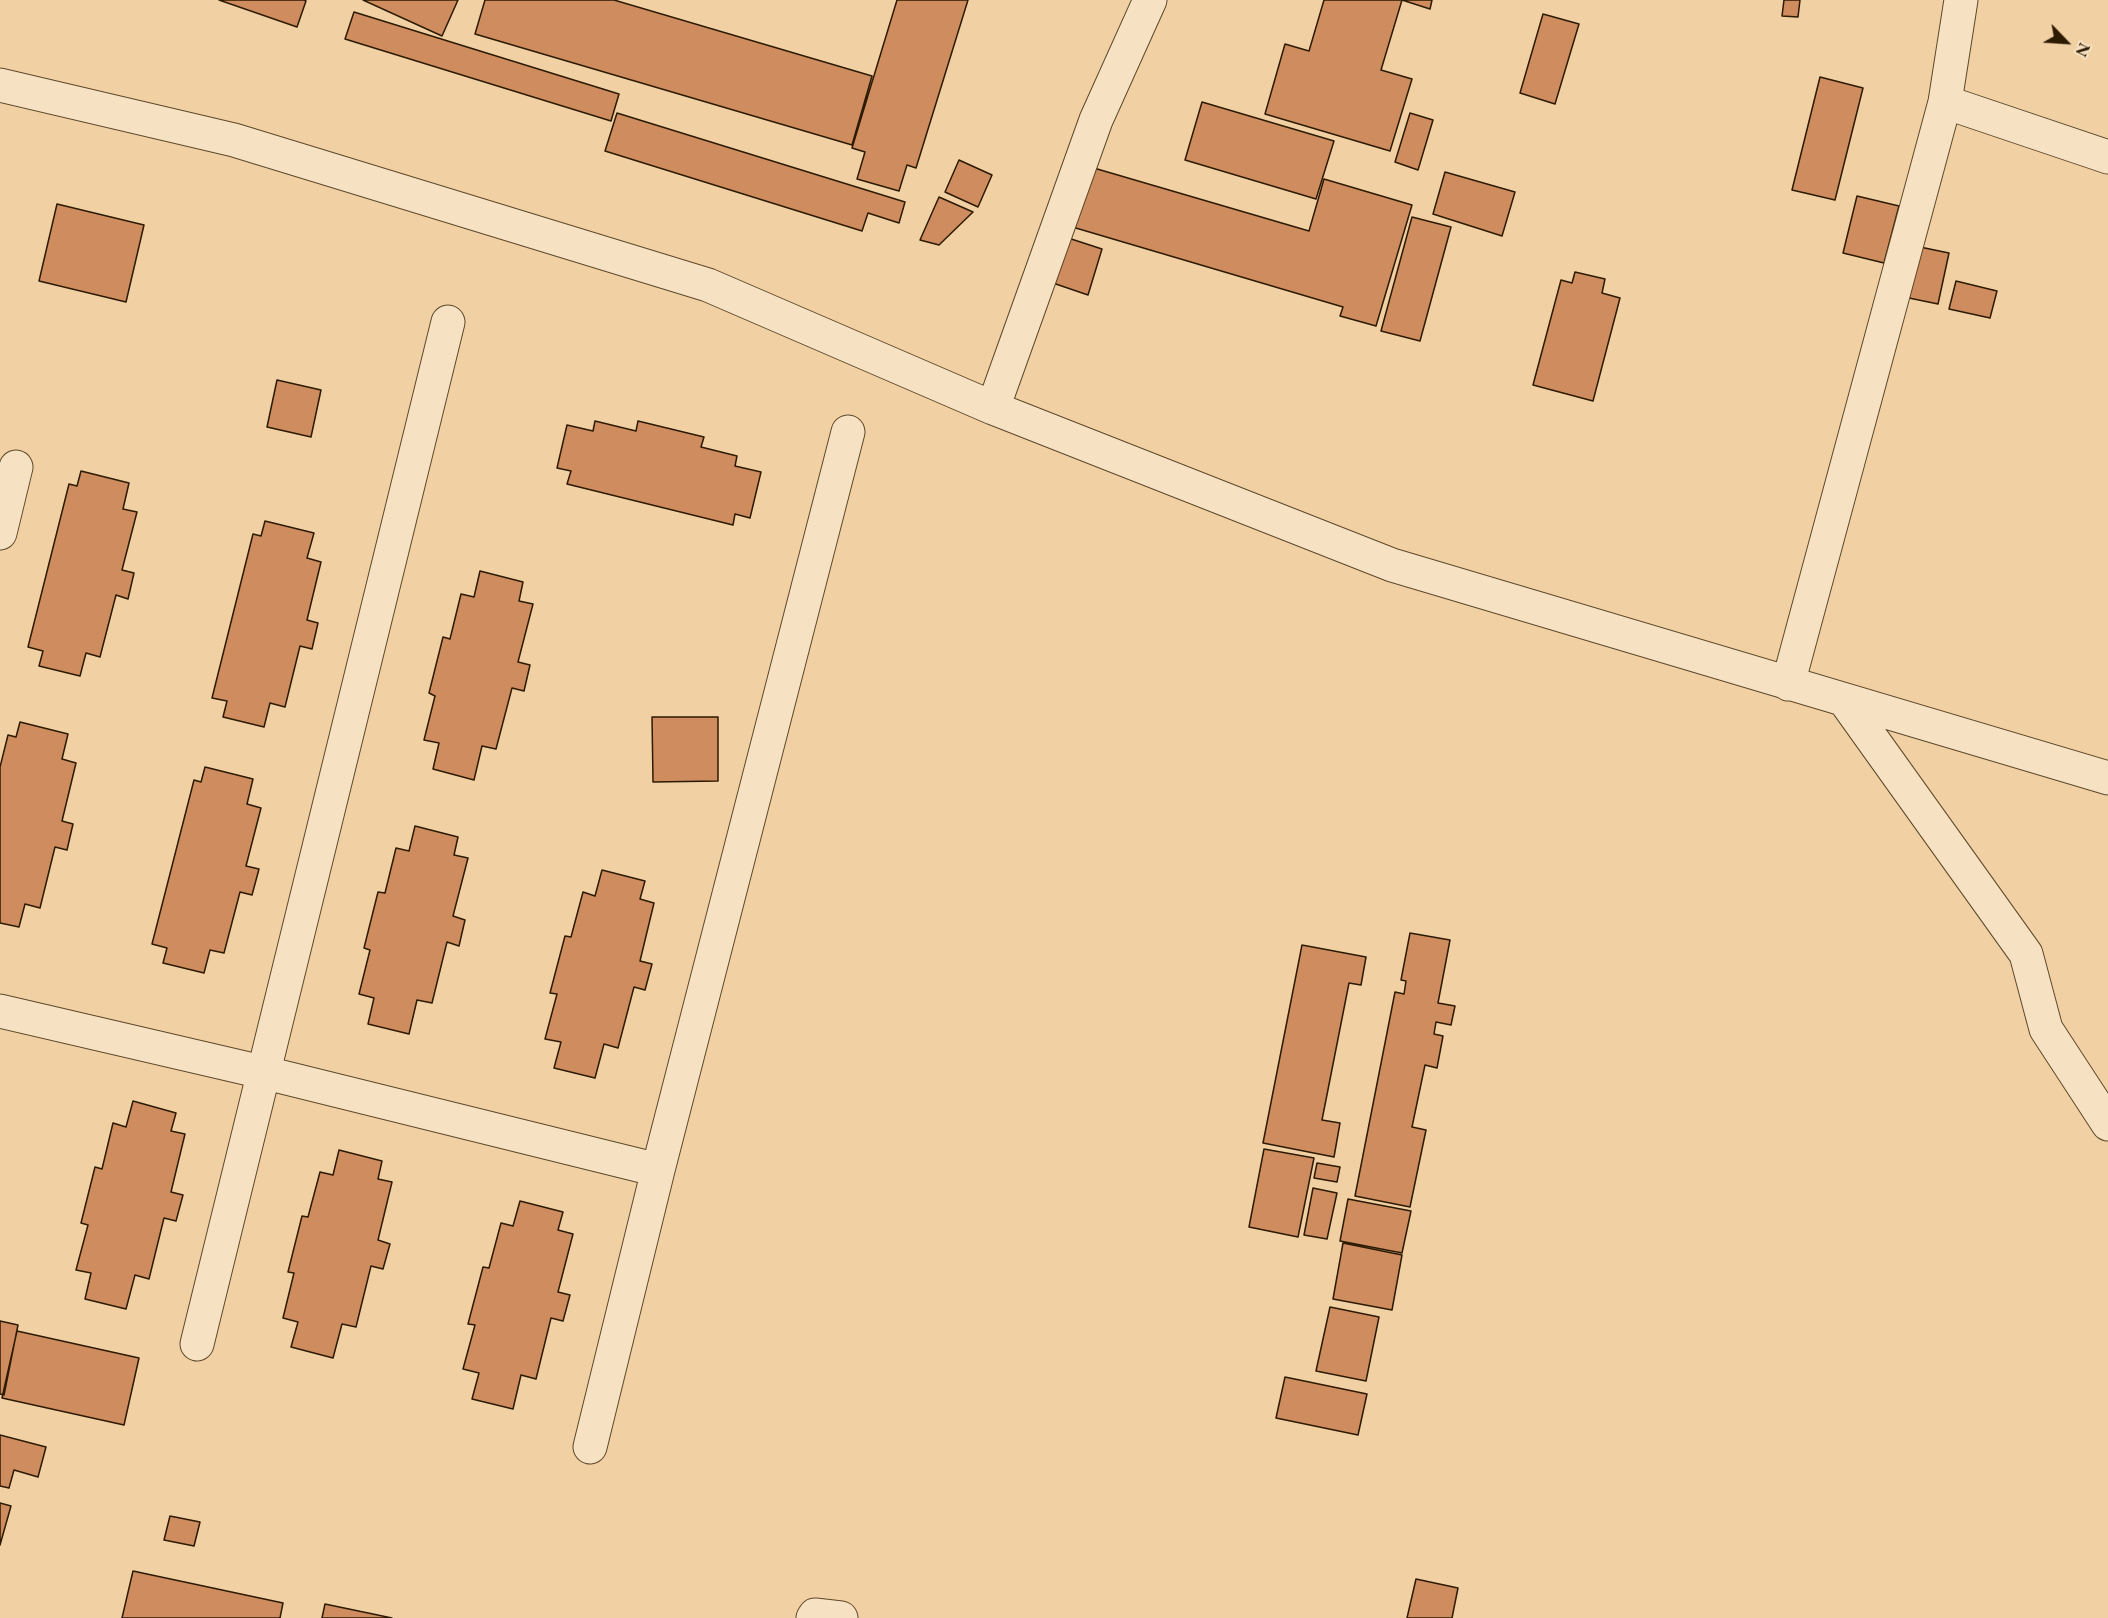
<!DOCTYPE html>
<html>
<head>
<meta charset="utf-8">
<style>
  body { margin:0 }
  #map { position:relative; width:2108px; height:1618px; overflow:hidden; background:#f1d1a3; font-family:"EB Garamond",serif }
  canvas { display:block }
  .north { position:absolute; left:2036px; top:12px; width:60px; height:60px; -webkit-text-stroke:4px #f6e1c3; paint-order:stroke; rotate:115deg; font-size:16px; font-weight:700; line-height:24px; text-align:center; color:#2c1a01 }
  .north::after { content:''; display:block; margin:auto; width:21px; height:27px; background:#2c1a01; clip-path:polygon(50% 0,100% 100%,50% 72%,0 100%) }
</style>
</head>
<body>
<div id="map">
<canvas width="2108" height="1618"></canvas>
<div class="north">N</div>
</div>
<script>
const c = document.querySelector('canvas').getContext('2d');
c.lineJoin = 'round';
function fillPath(path, color) { c.fillStyle = color; c.fill(path, 'evenodd'); }
const toPath = rows => new Path2D(rows.map(r => 'M' + r).join(''));
function stroke(path, color, width, dash) { c.strokeStyle = color; c.lineWidth = width; c.lineCap = dash ? 'butt' : 'round'; c.setLineDash(dash || []); c.stroke(path); }
const building = toPath([
  [219,0,304,0,306,1,297,27,219,0],
  [363,0,458,0,442,36,363,0],
  [485,0,614,0,872,76,852,145,475,34,485,0],
  [897,0,968,0,916,168,907,165,899,191,857,179,865,152,852,148,897,0],
  [1324,0,1402,0,1381,70,1412,79,1390,151,1265,114,1285,44,1309,51,1324,0],
  [1402,0,1432,0,1430,9,1402,0],
  [1784,0,1800,0,1798,17,1782,16,1784,0],
  [354,12,619,94,611,121,345,39,354,12],
  [1543,14,1579,24,1555,104,1520,93,1543,14],
  [1820,77,1863,88,1835,200,1792,190,1820,77],
  [1202,102,1334,141,1316,199,1185,160,1202,102],
  [617,113,905,202,899,223,868,213,862,231,605,151,617,113],
  [1410,113,1433,120,1418,170,1395,162,1410,113],
  [959,160,992,175,978,207,945,192,959,160],
  [1087,166,1309,231,1324,179,1412,205,1376,326,1340,316,1343,307,1069,226,1087,166],
  [1445,172,1515,192,1502,236,1433,214,1445,172],
  [1857,196,1899,206,1884,263,1843,253,1857,196],
  [939,197,973,212,939,245,920,240,939,197],
  [57,204,144,225,126,302,39,281,57,204],
  [1412,217,1451,227,1420,341,1381,331,1412,217],
  [1062,236,1102,249,1088,295,1047,281,1062,236],
  [1920,247,1949,253,1938,304,1909,298,1920,247],
  [1575,272,1605,279,1602,293,1620,298,1593,401,1533,385,1561,280,1572,283,1575,272],
  [1956,281,1997,291,1990,318,1949,309,1956,281],
  [277,380,321,390,311,437,267,427,277,380],
  [595,421,636,431,638,421,704,437,701,447,737,456,735,466,761,472,750,518,735,514,733,525,567,484,571,471,557,468,567,425,593,431,595,421],
  [81,471,129,483,123,509,137,512,122,570,134,573,128,599,116,595,100,657,86,653,80,676,39,666,43,651,28,647,69,484,77,486,81,471],
  [265,521,314,533,307,558,321,562,307,620,318,623,312,649,300,646,285,707,270,703,264,727,223,717,227,701,212,698,253,534,261,536,265,521],
  [480,571,523,582,519,601,533,604,518,662,530,665,524,691,512,688,496,749,482,746,474,780,433,769,439,743,424,740,435,696,429,693,443,637,450,639,461,594,474,597,480,571],
  [652,717,718,717,718,781,653,782,652,717],
  [20,722,68,734,62,759,76,763,62,821,73,824,67,850,55,847,40,908,25,904,19,927,0,923,0,767,8,735,16,737,20,722],
  [205,767,253,779,247,804,261,808,246,866,259,869,252,895,240,892,224,953,210,950,204,973,163,963,167,948,152,944,194,780,201,782,205,767],
  [415,826,458,837,454,855,468,858,453,916,465,920,459,946,447,942,432,1003,417,1000,409,1034,368,1024,374,998,359,994,370,950,364,948,378,892,385,893,396,848,409,851,415,826],
  [602,870,645,881,640,899,654,903,640,961,652,964,645,990,634,987,618,1048,604,1044,595,1078,554,1068,561,1042,545,1039,557,994,550,993,565,936,571,937,583,892,595,896,602,870],
  [1410,933,1450,940,1438,1003,1455,1006,1451,1025,1436,1022,1434,1034,1443,1036,1437,1068,1425,1065,1412,1127,1426,1130,1410,1207,1355,1196,1395,992,1404,994,1406,981,1401,980,1410,933],
  [1302,945,1366,957,1361,985,1349,983,1322,1120,1340,1123,1334,1157,1263,1143,1302,945],
  [133,1101,176,1113,171,1131,185,1134,171,1192,183,1195,176,1221,164,1218,149,1279,135,1275,126,1309,85,1299,91,1273,76,1270,88,1225,81,1223,95,1167,102,1169,113,1123,126,1127,133,1101],
  [1264,1149,1314,1158,1298,1237,1249,1227,1264,1149],
  [339,1150,382,1161,378,1179,392,1182,378,1240,390,1244,383,1269,371,1266,356,1327,342,1324,333,1358,291,1347,298,1322,283,1318,294,1273,288,1272,302,1216,308,1217,320,1172,333,1175,339,1150],
  [1317,1163,1340,1167,1337,1182,1314,1178,1317,1163],
  [1313,1188,1337,1193,1327,1239,1304,1235,1313,1188],
  [1348,1199,1411,1211,1402,1253,1340,1241,1348,1199],
  [520,1201,563,1212,558,1230,573,1234,558,1292,570,1295,563,1321,551,1318,536,1379,521,1375,513,1409,472,1399,479,1373,463,1369,475,1325,468,1324,483,1267,489,1268,501,1223,513,1226,520,1201],
  [1343,1243,1402,1255,1392,1310,1333,1299,1343,1243],
  [1330,1307,1379,1317,1366,1381,1316,1371,1330,1307],
  [0,1321,18,1325,4,1395,0,1394,0,1321],
  [17,1331,139,1358,124,1425,2,1398,17,1331],
  [1285,1377,1367,1394,1358,1435,1276,1418,1285,1377],
  [0,1435,46,1447,38,1477,14,1470,9,1488,0,1486,0,1435],
  [0,1503,11,1506,0,1545,0,1503],
  [170,1516,200,1522,194,1546,164,1540,170,1516],
  [133,1571,283,1603,280,1618,122,1618,133,1571],
  [1416,1579,1458,1588,1452,1618,1407,1618,1416,1579],
  [325,1604,392,1618,322,1618,325,1604]
]);
fillPath(building, '#ce8c5f');
stroke(building, '#2c1a01', 1.5);
const minor = toPath([
  [0,85,234,140,708,285,993,408,1392,565,2108,778],
  [1945,102,2108,157],
  [993,408,1096,120,1150,0],
  [0,533,16,467],
  [1788,684,1945,102,1961,0],
  [1845,701,2026,954,2046,1029,2108,1124],
  [0,1011,262,1072,658,1170],
  [197,1344,448,322],
  [590,1447,658,1170,848,432],
  [813,1618,815,1615,841,1618]
]);
stroke(minor, '#5d482a', 35);
stroke(minor, '#f6e1c3', 33);
</script>
</body>
</html>
